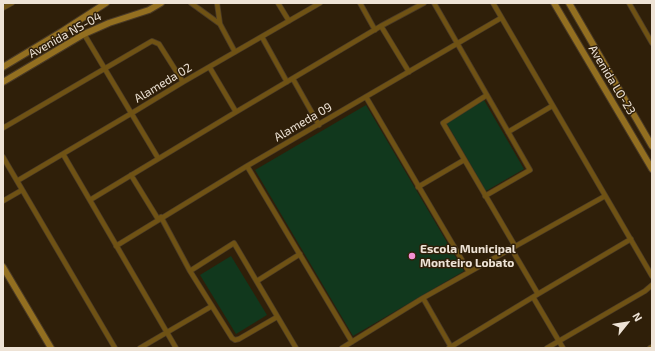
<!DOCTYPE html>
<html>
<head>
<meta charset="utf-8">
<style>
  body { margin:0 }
  #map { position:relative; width:655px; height:351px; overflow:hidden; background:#2f1f09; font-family:"Exo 2",sans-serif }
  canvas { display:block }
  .frame { position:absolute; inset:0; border:4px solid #eee3d6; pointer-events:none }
  .north { position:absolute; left:607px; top:303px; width:40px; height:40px; -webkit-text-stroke:3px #2f1f09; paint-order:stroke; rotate:60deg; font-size:11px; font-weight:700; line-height:16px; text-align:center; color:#eee3d6 }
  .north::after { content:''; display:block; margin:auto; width:14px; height:18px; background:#eee3d6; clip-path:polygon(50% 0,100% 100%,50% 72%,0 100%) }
</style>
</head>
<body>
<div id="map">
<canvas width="655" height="351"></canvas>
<div class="frame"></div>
<div class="north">N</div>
</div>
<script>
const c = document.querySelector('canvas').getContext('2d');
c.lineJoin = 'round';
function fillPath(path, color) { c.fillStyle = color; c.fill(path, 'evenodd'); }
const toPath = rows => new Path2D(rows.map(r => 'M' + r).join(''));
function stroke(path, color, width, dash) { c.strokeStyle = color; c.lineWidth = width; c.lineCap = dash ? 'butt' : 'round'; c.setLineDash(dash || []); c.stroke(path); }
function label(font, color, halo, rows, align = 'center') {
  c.font = font + ' "Exo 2",sans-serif'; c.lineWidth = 3; c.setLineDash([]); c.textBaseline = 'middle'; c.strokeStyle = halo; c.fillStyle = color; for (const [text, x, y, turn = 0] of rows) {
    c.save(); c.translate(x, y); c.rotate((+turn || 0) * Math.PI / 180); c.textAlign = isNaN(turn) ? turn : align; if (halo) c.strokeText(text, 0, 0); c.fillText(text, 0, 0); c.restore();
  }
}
fillPath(toPath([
  [484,100,524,169,486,191,446,122],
  [366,105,464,271,353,336,255,170],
  [231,256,267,315,236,334,200,275]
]), '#11381d');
const street = toPath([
  [191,3,220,24],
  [217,3,220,24,235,52],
  [278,3,289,21],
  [360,3,375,30],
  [434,3,530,170,485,196],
  [493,3,652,276],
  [629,3,652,43],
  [3,8,12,3],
  [381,26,409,72],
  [84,34,158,158],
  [262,37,287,82],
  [210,68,236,112],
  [293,79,319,125],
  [487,95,443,123,515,246],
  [366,97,469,272],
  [3,128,152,41,159,44,183,82],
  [508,132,552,106],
  [63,154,176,348],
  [3,157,115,348],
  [247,166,352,342],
  [131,175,158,219],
  [17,181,132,113,183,82,320,3],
  [418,187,464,160],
  [90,200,236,112,381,26,424,3],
  [3,201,22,190],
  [161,217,190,271,232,338,235,340,239,339,277,317],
  [116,246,247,166,501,18],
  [511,248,538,294],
  [190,271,234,243,296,348],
  [257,281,300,254],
  [533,297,563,348],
  [423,298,451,347],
  [140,348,212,306],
  [342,348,423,298,605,196],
  [449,348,538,294,631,239],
  [547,348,645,291,652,285],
  [650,348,652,347]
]);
const secondary = toPath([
  [554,3,652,169],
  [569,3,652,146],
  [3,67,61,32,106,3],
  [3,82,84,34,109,23,149,10,161,3],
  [3,267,51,348]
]);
stroke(street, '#4a3a26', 6);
stroke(secondary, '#4a3a26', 8);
stroke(street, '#6f5214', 4.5);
stroke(secondary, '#936f20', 6);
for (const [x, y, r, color] of [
  [412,256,4,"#f491d3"]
]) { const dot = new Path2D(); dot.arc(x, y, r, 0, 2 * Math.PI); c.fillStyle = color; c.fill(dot); stroke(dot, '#2f1f09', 1.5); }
label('12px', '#eee3d6', '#2f1f09', [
  ["Avenida NS-04",65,35,-29],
  ["Avenida LO-23",612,80,59],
  ["Alameda 02",163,83,-31],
  ["Alameda 09",303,122,-30]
]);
label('bold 12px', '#eee3d6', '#2f1f09', [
  ["Escola Municipal",420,249],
  ["Monteiro Lobato",420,263]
], 'left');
</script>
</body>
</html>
